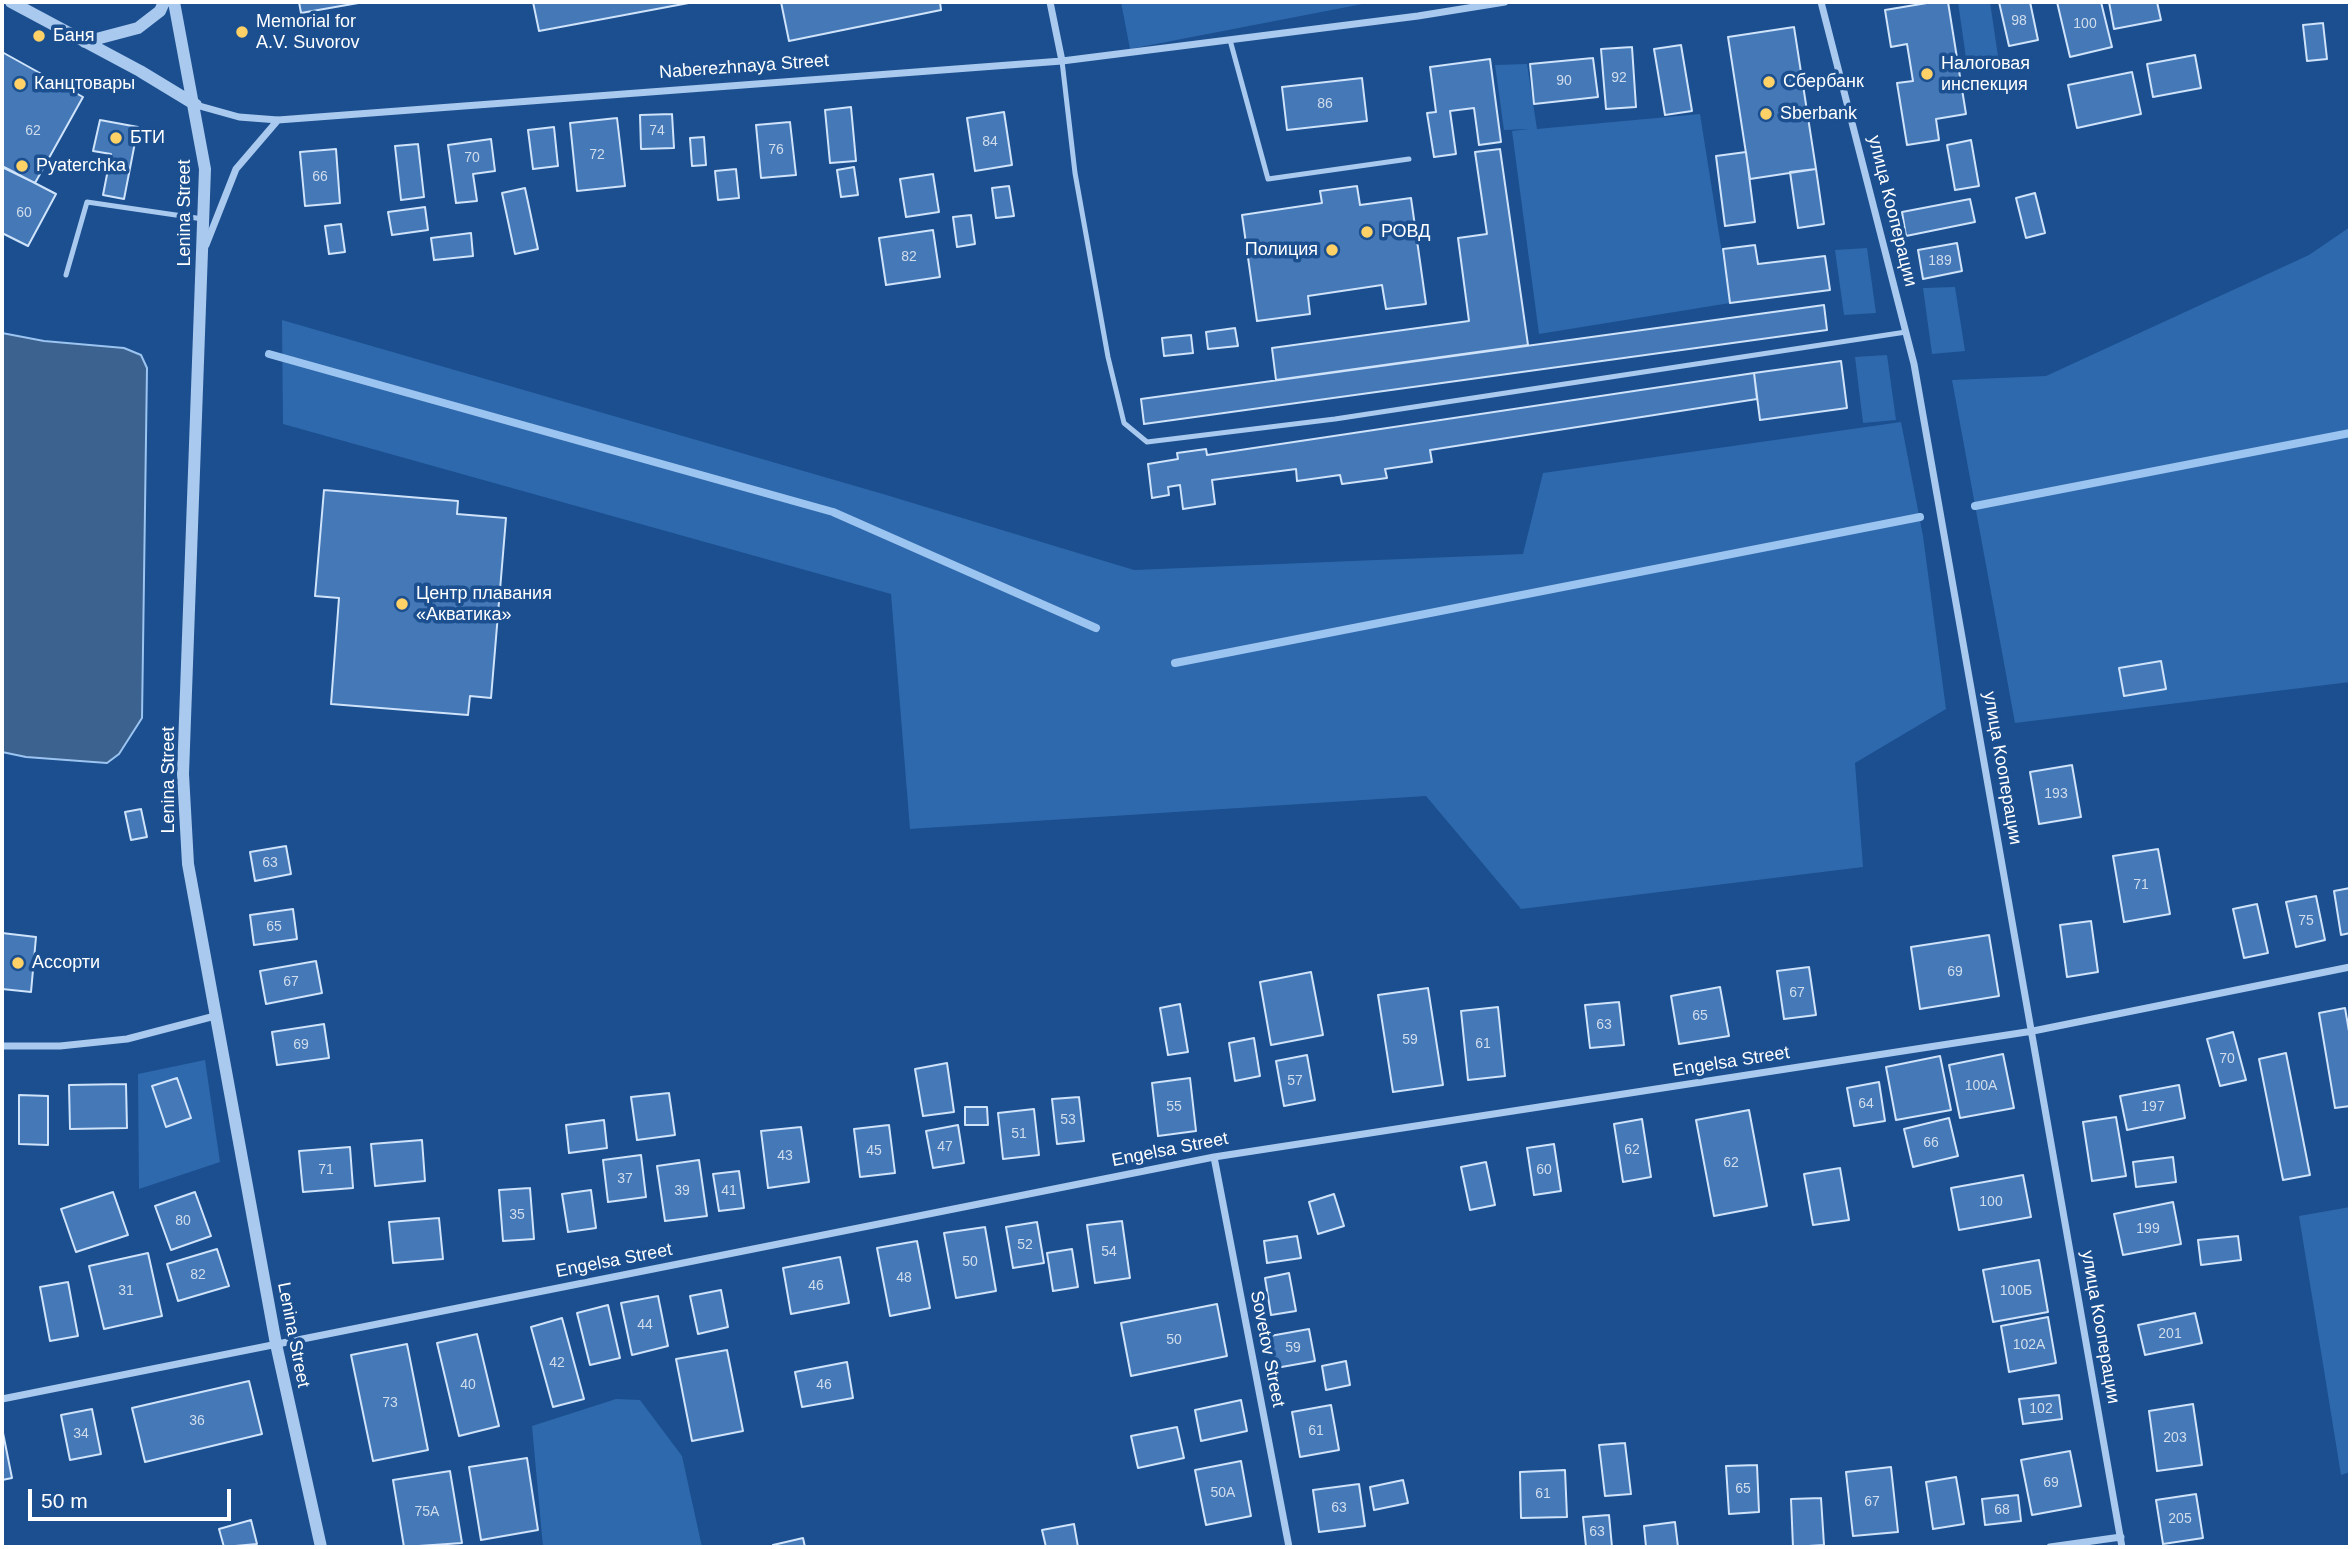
<!DOCTYPE html>
<html>
<head>
<meta charset="utf-8">
<style>
  body { margin:0 }
  #map { position:relative; width:2352px; height:1549px; overflow:hidden; background:#1b4f8f; font-family:Helvetica,sans-serif }
  canvas { display:block }
  .frame { position:absolute; inset:0; border:4px solid #fff; pointer-events:none }
  .scale { position:absolute; left:28px; top:1489px; width:203px; height:32px; box-sizing:border-box; border:4px solid #fff; border-top:0; padding-left:9px; font-size:21px; line-height:24px; white-space:nowrap; color:#fff; -webkit-text-stroke:5px #1b4f8f; paint-order:stroke }
</style>
</head>
<body>
<div id="map">
<canvas width="2352" height="1549"></canvas>
<div class="frame"></div>
<div class="scale">50 m</div>
</div>
<script>
const c = document.querySelector('canvas').getContext('2d');
c.lineJoin = 'round';
function fillPath(path, color) { c.fillStyle = color; c.fill(path, 'evenodd'); }
const toPath = rows => new Path2D(rows.map(r => 'M' + r).join(''));
function stroke(path, color, width, dash) { c.strokeStyle = color; c.lineWidth = width; c.lineCap = dash ? 'butt' : 'round'; c.setLineDash(dash || []); c.stroke(path); }
function label(font, color, halo, rows, align = 'center') {
  c.font = font + ' Helvetica,sans-serif'; c.lineWidth = 7; c.setLineDash([]); c.textBaseline = 'middle'; c.strokeStyle = halo; c.fillStyle = color; for (const [text, x, y, turn = 0] of rows) {
    c.save(); c.translate(x, y); c.rotate((+turn || 0) * Math.PI / 180); c.textAlign = isNaN(turn) ? turn : align; if (halo) c.strokeText(text, 0, 0); c.fillText(text, 0, 0); c.restore();
  }
}
fillPath(toPath([
  [1121,2,1373,2,1130,49],
  [1958,2,1990,2,1999,63,1967,65],
  [1527,64,1537,129,1700,114,1730,303,1539,334,1512,131,1529,129,1504,130,1495,65],
  [2350,227,2350,682,2015,723,1952,380,2046,376,2309,255],
  [1867,248,1876,313,1844,315,1835,250],
  [1955,287,1965,351,1932,354,1923,288],
  [282,320,883,494,1134,570,1523,554,1543,473,1901,422,1923,536,1946,709,1855,763,1863,867,1521,909,1426,796,910,829,891,594,283,424],
  [1887,355,1896,420,1863,423,1855,357],
  [205,1060,220,1162,139,1189,138,1074],
  [2350,1207,2350,1472,2341,1475,2299,1216],
  [616,1399,640,1400,682,1456,702,1547,543,1547,532,1426]
]), '#2e69ad');
const water = toPath([
  [2,333,44,341,124,348,141,355,147,368,142,718,119,754,107,763,26,757,2,752,2,333]
]);
fillPath(water, '#3c6290');
stroke(water, '#9cc4f0', 2);
stroke(toPath([
  [269,354,833,512,1096,628],
  [1975,506,2350,433],
  [1175,663,1920,517]
]), '#9cc4f0', 8);
const building = toPath([
  [299,2,364,2,301,13,299,2],
  [533,2,694,2,539,31,533,2],
  [781,2,940,2,941,10,789,41,781,2],
  [1933,2,1948,2,1966,114,1936,119,1939,140,1907,145,1897,83,1913,81,1907,44,1891,47,1885,10,1933,2],
  [1999,2,2030,2,2038,40,2009,46,1999,2],
  [2057,2,2101,2,2112,47,2070,57,2057,2],
  [2109,2,2157,2,2161,20,2114,29,2109,2],
  [2323,23,2327,59,2307,61,2303,25,2323,23],
  [1794,27,1816,169,1750,179,1728,37,1794,27],
  [1681,45,1692,111,1665,115,1654,49,1681,45],
  [1632,47,1636,107,1606,109,1601,49,1632,47],
  [2,52,83,97,35,183,2,167,2,52],
  [2195,55,2201,88,2153,97,2147,64,2195,55],
  [1593,58,1598,97,1534,104,1530,64,1593,58],
  [1490,59,1501,142,1479,145,1474,108,1450,111,1456,154,1434,157,1427,113,1436,112,1430,67,1490,59],
  [2132,72,2141,114,2077,128,2068,85,2132,72],
  [1362,78,1367,121,1287,130,1282,87,1362,78],
  [851,107,856,161,830,163,825,110,851,107],
  [1004,112,1012,165,975,171,967,118,1004,112],
  [672,114,674,148,641,149,640,115,672,114],
  [617,118,625,186,577,191,570,123,617,118],
  [100,120,138,127,124,199,103,195,111,154,93,151,100,120],
  [790,122,796,175,761,178,756,125,790,122],
  [554,127,558,166,533,169,528,130,554,127],
  [704,137,706,165,692,166,690,138,704,137],
  [491,139,495,171,473,174,477,201,456,203,448,145,491,139],
  [1971,140,1979,186,1955,190,1947,145,1971,140],
  [418,144,424,197,401,200,395,146,418,144],
  [336,149,340,203,305,206,300,152,336,149],
  [1500,149,1528,345,1276,380,1272,348,1469,321,1458,238,1487,234,1475,152,1500,149],
  [1746,152,1755,222,1725,226,1716,156,1746,152],
  [2,166,56,194,28,246,2,233,2,166],
  [854,167,858,195,841,197,837,170,854,167],
  [736,169,739,198,718,200,715,171,736,169],
  [1816,169,1824,224,1798,228,1790,172,1816,169],
  [933,174,939,212,906,217,900,179,933,174],
  [1009,186,1014,216,996,218,992,188,1009,186],
  [1357,186,1360,205,1411,198,1426,304,1386,309,1382,285,1308,296,1310,314,1257,321,1242,215,1322,203,1320,191,1357,186],
  [525,188,538,249,515,254,502,193,525,188],
  [2035,193,2045,233,2026,238,2016,198,2035,193],
  [1970,199,1975,222,1906,236,1902,212,1970,199],
  [425,207,428,230,392,235,388,212,425,207],
  [971,215,975,244,957,247,953,217,971,215],
  [341,224,345,252,329,254,325,226,341,224],
  [933,230,940,277,886,285,879,238,933,230],
  [471,233,473,256,434,260,431,238,471,233],
  [1957,243,1962,271,1923,279,1918,250,1957,243],
  [1755,245,1758,264,1825,256,1830,290,1730,303,1723,249,1755,245],
  [1824,305,1827,330,1144,424,1141,399,1824,305],
  [1235,328,1238,346,1208,349,1206,332,1235,328],
  [1191,335,1193,353,1164,356,1162,338,1191,335],
  [1841,361,1847,408,1760,420,1754,373,1841,361],
  [1754,373,1757,399,1430,450,1432,462,1385,469,1387,478,1342,484,1340,475,1297,481,1296,469,1212,480,1215,504,1183,509,1180,485,1168,487,1169,495,1152,498,1148,464,1178,459,1177,453,1206,449,1207,455,1754,373],
  [324,490,458,501,457,514,506,518,491,698,470,696,468,715,331,704,339,598,315,596,324,490],
  [2161,661,2166,689,2124,696,2119,668,2161,661],
  [2072,765,2081,817,2039,824,2030,772,2072,765],
  [141,809,147,837,131,840,125,812,141,809],
  [286,846,291,874,255,881,250,852,286,846],
  [2158,849,2170,914,2124,922,2113,856,2158,849],
  [2350,888,2350,933,2341,935,2334,891,2350,888],
  [2316,896,2325,940,2296,947,2286,902,2316,896],
  [2257,904,2268,953,2244,958,2233,909,2257,904],
  [293,909,297,939,254,945,250,915,293,909],
  [2091,921,2098,972,2067,977,2060,925,2091,921],
  [2,933,36,937,31,992,2,989,2,933],
  [1989,935,1999,996,1920,1009,1911,947,1989,935],
  [316,961,322,993,266,1004,260,971,316,961],
  [1809,967,1816,1015,1784,1019,1777,971,1809,967],
  [1311,972,1323,1035,1271,1045,1260,982,1311,972],
  [1720,987,1729,1036,1679,1044,1671,996,1720,987],
  [1428,988,1443,1085,1393,1092,1378,995,1428,988],
  [1619,1002,1624,1045,1590,1048,1585,1005,1619,1002],
  [1180,1004,1188,1052,1168,1055,1160,1008,1180,1004],
  [1498,1007,1505,1076,1468,1080,1461,1011,1498,1007],
  [2345,1008,2350,1037,2350,1106,2335,1108,2319,1013,2345,1008],
  [324,1024,329,1058,277,1065,272,1032,324,1024],
  [2233,1032,2246,1080,2220,1086,2207,1039,2233,1032],
  [1254,1038,1260,1076,1235,1081,1229,1043,1254,1038],
  [2286,1053,2310,1175,2283,1180,2259,1059,2286,1053],
  [2003,1054,2014,1108,1960,1118,1949,1065,2003,1054],
  [1307,1055,1315,1100,1284,1106,1276,1061,1307,1055],
  [1940,1056,1951,1110,1896,1120,1886,1067,1940,1056],
  [947,1063,954,1112,923,1116,915,1069,947,1063],
  [177,1078,191,1118,166,1127,152,1086,177,1078],
  [1190,1078,1196,1131,1158,1136,1152,1083,1190,1078],
  [1879,1082,1885,1121,1854,1126,1847,1088,1879,1082],
  [126,1084,127,1128,70,1129,69,1085,126,1084],
  [2179,1085,2185,1118,2127,1130,2120,1096,2179,1085],
  [669,1093,675,1135,637,1140,631,1097,669,1093],
  [19,1095,48,1096,48,1145,19,1144,19,1095],
  [1079,1097,1084,1141,1057,1144,1052,1099,1079,1097],
  [965,1107,987,1107,988,1125,965,1125,965,1107],
  [1034,1109,1039,1155,1003,1159,998,1113,1034,1109],
  [1749,1110,1767,1206,1714,1216,1696,1120,1749,1110],
  [2116,1117,2126,1176,2092,1181,2083,1122,2116,1117],
  [1949,1118,1958,1156,1913,1167,1904,1129,1949,1118],
  [1642,1119,1651,1177,1623,1182,1614,1124,1642,1119],
  [604,1120,607,1148,569,1153,566,1125,604,1120],
  [889,1125,895,1173,860,1177,854,1129,889,1125],
  [958,1125,964,1163,933,1168,926,1131,958,1125],
  [801,1127,809,1182,768,1188,761,1131,801,1127],
  [422,1140,425,1181,375,1186,371,1144,422,1140],
  [1554,1144,1561,1191,1534,1195,1527,1148,1554,1144],
  [350,1147,353,1188,303,1192,299,1151,350,1147],
  [641,1155,646,1197,608,1202,603,1160,641,1155],
  [2173,1157,2176,1182,2136,1187,2133,1162,2173,1157],
  [699,1160,707,1216,665,1221,657,1166,699,1160],
  [1486,1162,1495,1205,1470,1210,1461,1167,1486,1162],
  [1840,1168,1849,1220,1813,1225,1804,1174,1840,1168],
  [739,1171,744,1208,719,1211,713,1174,739,1171],
  [2023,1175,2031,1217,1959,1230,1951,1188,2023,1175],
  [530,1188,534,1239,503,1241,499,1190,530,1188],
  [591,1190,596,1228,568,1232,562,1194,591,1190],
  [113,1192,128,1235,76,1252,61,1209,113,1192],
  [195,1192,211,1236,171,1250,155,1206,195,1192],
  [1334,1194,1344,1226,1318,1234,1309,1202,1334,1194],
  [2173,1202,2181,1244,2123,1255,2114,1214,2173,1202],
  [439,1218,443,1259,393,1263,389,1222,439,1218],
  [1122,1221,1130,1278,1095,1283,1087,1225,1122,1221],
  [1037,1222,1044,1263,1013,1268,1006,1227,1037,1222],
  [985,1227,996,1291,956,1298,944,1233,985,1227],
  [1297,1236,1301,1258,1267,1263,1264,1241,1297,1236],
  [2238,1236,2241,1260,2201,1265,2198,1240,2238,1236],
  [917,1241,930,1308,890,1316,877,1248,917,1241],
  [217,1249,229,1286,178,1301,167,1264,217,1249],
  [1072,1249,1078,1287,1053,1291,1047,1253,1072,1249],
  [148,1253,162,1316,104,1329,89,1266,148,1253],
  [840,1257,849,1303,791,1314,783,1268,840,1257],
  [2039,1260,2048,1312,1993,1322,1983,1270,2039,1260],
  [1289,1273,1296,1311,1271,1315,1265,1278,1289,1273],
  [68,1282,78,1336,50,1341,40,1287,68,1282],
  [721,1290,728,1327,698,1334,690,1296,721,1290],
  [658,1296,668,1346,632,1355,621,1303,658,1296],
  [1217,1304,1227,1356,1131,1376,1121,1323,1217,1304],
  [608,1305,620,1358,590,1365,577,1313,608,1305],
  [2195,1313,2202,1343,2145,1355,2138,1325,2195,1313],
  [2048,1317,2056,1363,2009,1372,2001,1326,2048,1317],
  [562,1318,584,1399,553,1407,531,1327,562,1318],
  [1309,1329,1315,1361,1276,1368,1270,1336,1309,1329],
  [477,1334,499,1426,459,1436,437,1343,477,1334],
  [407,1344,428,1450,373,1461,351,1355,407,1344],
  [727,1350,743,1431,692,1441,676,1359,727,1350],
  [1346,1361,1350,1385,1326,1390,1322,1366,1346,1361],
  [847,1362,853,1398,802,1407,795,1372,847,1362],
  [249,1381,262,1434,145,1462,132,1408,249,1381],
  [2059,1395,2062,1419,2023,1424,2019,1399,2059,1395],
  [1241,1400,1247,1431,1201,1441,1195,1410,1241,1400],
  [2193,1404,2202,1465,2157,1471,2149,1411,2193,1404],
  [1331,1405,1339,1450,1300,1457,1292,1412,1331,1405],
  [92,1409,101,1454,70,1460,61,1415,92,1409],
  [1177,1427,1184,1458,1138,1468,1131,1436,1177,1427],
  [2,1428,12,1478,2,1480,2,1428],
  [1625,1443,1631,1494,1605,1496,1599,1445,1625,1443],
  [2070,1451,2081,1506,2032,1515,2021,1460,2070,1451],
  [527,1458,538,1530,481,1540,469,1467,527,1458],
  [1241,1461,1251,1516,1206,1525,1195,1470,1241,1461],
  [1757,1465,1759,1512,1729,1514,1726,1466,1757,1465],
  [1891,1467,1898,1532,1853,1536,1846,1472,1891,1467],
  [1565,1470,1567,1517,1521,1518,1520,1472,1565,1470],
  [450,1471,462,1543,404,1547,393,1480,450,1471],
  [1956,1477,1964,1524,1933,1529,1926,1482,1956,1477],
  [1403,1480,1408,1503,1374,1510,1370,1487,1403,1480],
  [1359,1484,1365,1526,1319,1532,1313,1490,1359,1484],
  [2196,1494,2203,1538,2163,1544,2156,1500,2196,1494],
  [2018,1495,2021,1521,1985,1525,1982,1499,2018,1495],
  [1821,1498,1824,1545,1793,1547,1791,1499,1821,1498],
  [1609,1515,1612,1547,1586,1547,1583,1517,1609,1515],
  [251,1520,257,1544,224,1547,219,1529,251,1520],
  [1675,1522,1678,1547,1646,1547,1644,1526,1675,1522],
  [1074,1524,1078,1547,1046,1547,1042,1530,1074,1524],
  [803,1538,805,1547,774,1547,773,1545,803,1538]
]);
fillPath(building, '#4478b7');
stroke(building, '#cfe3fa', 2);
stroke(toPath([
  [1230,40,1268,179,1409,159],
  [1062,61,1075,173,1108,357,1124,423,1147,442,1335,419,1906,332],
  [66,275,87,202,203,219]
]), '#a9c9ee', 5);
stroke(toPath([
  [1050,2,1062,61],
  [1821,2,1914,364,2122,1547],
  [196,105,239,117,278,120,1062,61,1418,16,1505,2],
  [206,245,236,169,278,120],
  [2,1046,60,1046,127,1039,215,1016],
  [1214,1157,1289,1547],
  [2,1399,1214,1157,2033,1031,2350,967],
  [2050,1547,2121,1537]
]), '#a9c9ee', 7);
stroke(toPath([
  [11,2,140,71,196,105],
  [174,2,205,169,183,774,188,864,276,1344,321,1547],
  [85,42,138,28,160,11,164,2]
]), '#a9c9ee', 12);
for (const [x, y, r, color] of [
  [242,32,7,"#ffd166"],
  [39,36,7,"#ffd166"],
  [1927,74,7,"#ffd166"],
  [1769,82,7,"#ffd166"],
  [20,84,7,"#ffd166"],
  [1766,114,7,"#ffd166"],
  [116,138,7,"#ffd166"],
  [22,166,7,"#ffd166"],
  [1367,232,7,"#ffd166"],
  [1332,250,7,"#ffd166"],
  [402,604,7,"#ffd166"],
  [18,963,7,"#ffd166"]
]) { const dot = new Path2D(); dot.arc(x, y, r, 0, 2 * Math.PI); c.fillStyle = color; c.fill(dot); stroke(dot, '#1b4f8f', 2.5); }
label('14px', '#d0dded', null, [
  ["98",2019,21],
  ["100",2085,24],
  ["92",1619,78],
  ["90",1564,81],
  ["86",1325,104],
  ["62",33,131],
  ["74",657,131],
  ["84",990,142],
  ["76",776,150],
  ["72",597,155],
  ["70",472,158],
  ["66",320,177],
  ["60",24,213],
  ["82",909,257],
  ["189",1940,261],
  ["193",2056,794],
  ["63",270,863],
  ["71",2141,885],
  ["75",2306,921],
  ["65",274,927],
  ["69",1955,972],
  ["67",291,982],
  ["67",1797,993],
  ["65",1700,1016],
  ["63",1604,1025],
  ["59",1410,1040],
  ["61",1483,1044],
  ["69",301,1045],
  ["70",2227,1059],
  ["57",1295,1081],
  ["100А",1981,1086],
  ["64",1866,1104],
  ["55",1174,1107],
  ["197",2153,1107],
  ["53",1068,1120],
  ["51",1019,1134],
  ["66",1931,1143],
  ["47",945,1147],
  ["62",1632,1150],
  ["45",874,1151],
  ["43",785,1156],
  ["62",1731,1163],
  ["71",326,1170],
  ["60",1544,1170],
  ["37",625,1179],
  ["39",682,1191],
  ["41",729,1191],
  ["100",1991,1202],
  ["35",517,1215],
  ["80",183,1221],
  ["199",2148,1229],
  ["52",1025,1245],
  ["54",1109,1252],
  ["50",970,1262],
  ["82",198,1275],
  ["48",904,1278],
  ["46",816,1286],
  ["31",126,1291],
  ["100Б",2016,1291],
  ["44",645,1325],
  ["201",2170,1334],
  ["50",1174,1340],
  ["102А",2029,1345],
  ["59",1293,1348],
  ["42",557,1363],
  ["40",468,1385],
  ["46",824,1385],
  ["73",390,1403],
  ["102",2041,1409],
  ["36",197,1421],
  ["61",1316,1431],
  ["34",81,1434],
  ["203",2175,1438],
  ["69",2051,1483],
  ["65",1743,1489],
  ["50А",1223,1493],
  ["61",1543,1494],
  ["67",1872,1502],
  ["63",1339,1508],
  ["68",2002,1510],
  ["75А",427,1512],
  ["205",2180,1519],
  ["63",1597,1532]
]);
label('18px', '#fff', '#1b4f8f', [
  ["Memorial for",256,22],
  ["A.V. Suvorov",256,43],
  ["Баня",53,36],
  ["Налоговая",1941,64],
  ["инспекция",1941,85],
  ["Сбербанк",1783,82],
  ["Канцтовары",34,84],
  ["Sberbank",1780,114],
  ["БТИ",130,138],
  ["Pyaterchka",36,166],
  ["РОВД",1381,232],
  ["Полиция",1318,250,"right"],
  ["Центр плавания",416,594],
  ["«Акватика»",416,615],
  ["Ассорти",32,963]
], 'left');
label('18px', '#fff', '#1b4f8f', [
  ["Naberezhnaya Street",744,67,-4],
  ["улица Кооперации",1892,211,76],
  ["Lenina Street",185,213,-90],
  ["улица Кооперации",2002,768,80],
  ["Lenina Street",169,780,-90],
  ["Engelsa Street",1731,1062,-9],
  ["Engelsa Street",1170,1150,-11],
  ["Engelsa Street",614,1261,-11],
  ["улица Кооперации",2100,1327,80],
  ["Lenina Street",293,1335,79],
  ["Sovetov Street",1267,1349,79]
]);
</script>
</body>
</html>
